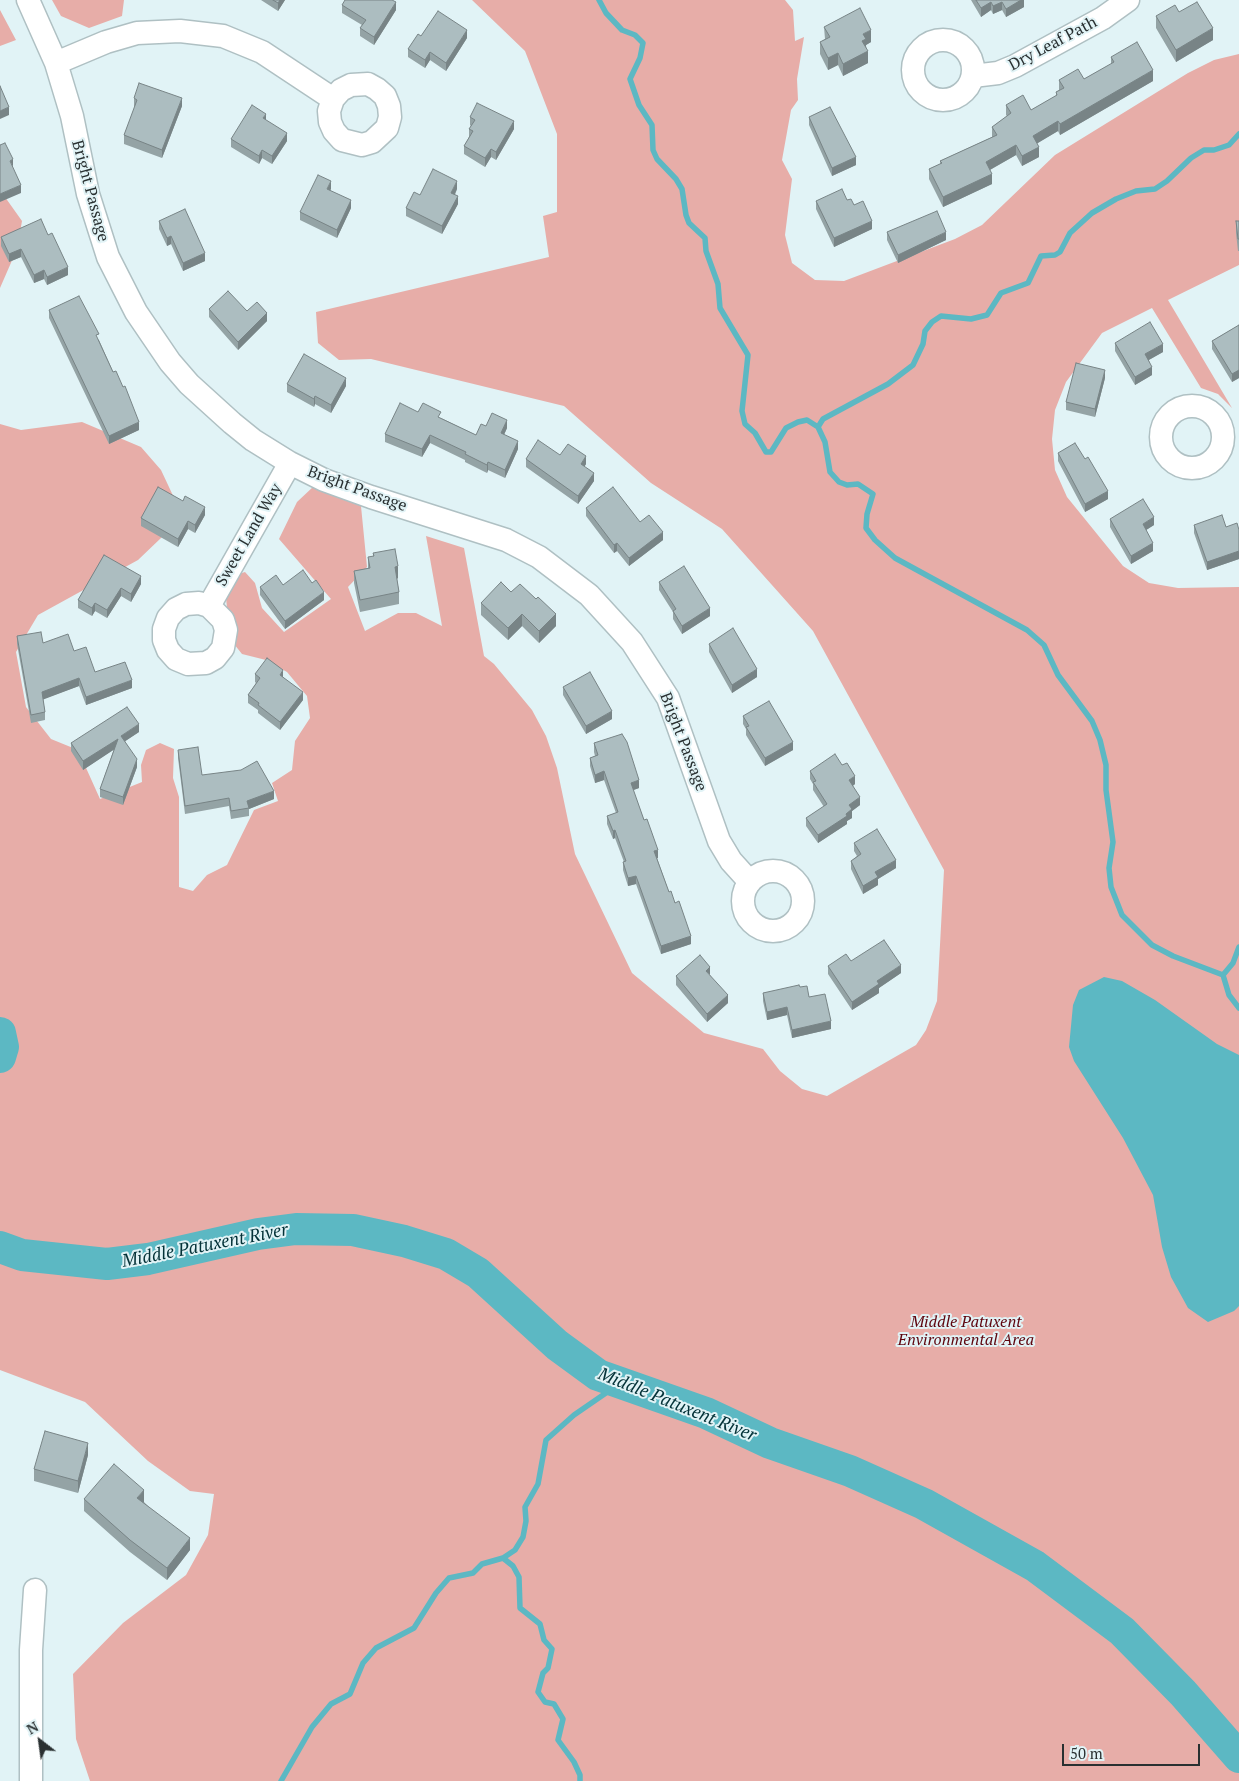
<!DOCTYPE html>
<html>
<head>
<meta charset="utf-8">
<style>
  body { margin:0 }
  #map { position:relative; width:1239px; height:1781px; overflow:hidden; background:#e1f3f6; font-family:"PT Serif",serif }
  canvas { display:block }
  .north { position:absolute; left:15px; top:1716px; width:50px; height:50px; -webkit-text-stroke:4px #e1f3f6; paint-order:stroke; rotate:330deg; font-size:14px; font-weight:700; line-height:20px; text-align:center; color:#293031 }
  .north::after { content:''; display:block; margin:auto; width:18px; height:22px; background:#293031; clip-path:polygon(50% 0,100% 100%,50% 72%,0 100%) }
  .scale { position:absolute; left:1062px; top:1744px; width:138px; height:22px; box-sizing:border-box; border:2px solid #293031; border-top:0; padding-left:6px; font-size:15px; line-height:18px; white-space:nowrap; color:#293031; -webkit-text-stroke:4px #e1f3f6; paint-order:stroke }
</style>
</head>
<body>
<div id="map">
<canvas width="1239" height="1781"></canvas>
<div class="north">N</div>
<div class="scale">50 m</div>
</div>
<script>
const c = document.querySelector('canvas').getContext('2d');
c.lineJoin = 'round';
function fillPath(path, color) { c.fillStyle = color; c.fill(path, 'evenodd'); }
const toPath = rows => new Path2D(rows.map(r => 'M' + r).join(''));
function stroke(path, color, width, dash) { c.strokeStyle = color; c.lineWidth = width; c.lineCap = dash ? 'butt' : 'round'; c.setLineDash(dash || []); c.stroke(path); }
function label(font, color, halo, rows, align = 'center') {
  c.font = font + ' "PT Serif",serif'; c.lineWidth = 4; c.setLineDash([]); c.textBaseline = 'middle'; c.strokeStyle = halo; c.fillStyle = color; for (const [text, x, y, turn = 0] of rows) {
    c.save(); c.translate(x, y); c.rotate((+turn || 0) * Math.PI / 180); c.textAlign = isNaN(turn) ? turn : align; if (halo) c.strokeText(text, 0, 0); c.fillText(text, 0, 0); c.restore();
  }
}
fillPath(toPath([
  [52,0,124,0,122,16,89,28,61,16],
  [472,0,785,0,793,10,795,41,804,37,797,79,798,100,791,110,782,160,792,179,785,235,792,263,815,280,844,281,955,239,982,225,1055,155,1188,73,1214,60,1239,54,1239,265,1168,300,1232,408,1218,394,1201,388,1152,308,1102,333,1066,382,1055,410,1052,439,1055,470,1067,497,1123,566,1149,583,1178,588,1239,587,1239,1781,90,1781,76,1739,73,1674,123,1623,186,1575,208,1535,214,1494,190,1491,148,1461,85,1402,0,1370,0,424,21,430,82,422,141,447,161,470,183,517,138,560,38,615,16,652,26,707,51,739,78,750,100,799,142,782,141,765,146,750,160,743,174,749,173,778,179,797,179,887,193,891,207,875,227,865,254,810,278,801,272,783,292,770,295,741,310,718,307,696,287,672,266,660,242,654,230,639,225,587,233,576,245,572,255,583,262,608,284,632,331,599,279,539,297,502,314,486,360,496,367,567,348,587,365,631,398,613,416,613,442,626,426,536,464,548,484,656,494,664,532,710,546,736,557,768,575,854,632,973,704,1033,763,1049,780,1071,802,1089,827,1096,916,1045,926,1030,937,1001,944,870,813,631,722,529,651,483,564,406,371,359,339,360,318,343,316,312,549,257,543,216,557,212,557,134,525,51],
  [0,10,16,40,0,46],
  [0,190,22,221,17,249,0,288]
]), '#e7ada8');
fillPath(toPath([
  [1104,977,1122,981,1155,1000,1217,1044,1239,1055,1239,1306,1234,1311,1208,1322,1188,1308,1171,1277,1162,1247,1153,1195,1123,1138,1074,1061,1069,1047,1073,1005,1079,990]
]), '#5cb8c3');
stroke(toPath([
  [599,0,606,13,622,30,635,35,643,43,640,58,630,79,639,105,652,125,653,150,657,159,676,179,682,189,686,215,689,223,705,238,706,251,718,284,720,308,748,355,742,411,745,424,755,433,766,452,771,452,786,428,798,422,807,420,818,427,825,442,830,472,839,482,847,485,858,484,873,494,867,514,866,528,875,540,895,558,1027,630,1044,645,1058,675,1092,721,1100,740,1106,765,1106,790,1113,842,1109,868,1111,887,1122,915,1152,945,1173,956,1223,975,1229,995,1239,1008],
  [818,427,823,419,888,384,913,365,923,344,925,331,932,322,941,316,971,319,987,315,1001,293,1028,283,1041,256,1055,255,1060,252,1070,233,1092,213,1116,199,1136,191,1155,189,1167,181,1191,158,1204,150,1214,150,1229,145,1239,134],
  [1223,975,1233,963,1239,947],
  [503,1558,513,1566,519,1577,520,1608,540,1624,544,1640,552,1649,548,1668,543,1673,538,1692,545,1702,554,1704,563,1719,558,1740,574,1762,580,1775,580,1781],
  [281,1781,312,1727,331,1704,350,1694,363,1663,376,1648,414,1628,436,1593,449,1578,473,1573,482,1564,503,1558,515,1550,523,1537,526,1521,525,1507,538,1484,546,1440,574,1415,619,1384]
]), '#5cb8c3', 5.5);
stroke(toPath([
  [0,1033,3,1047,0,1057],
  [0,1247,22,1255,107,1264,148,1259,258,1234,296,1229,353,1230,404,1241,446,1254,478,1273,557,1345,598,1375,706,1413,770,1443,850,1471,924,1504,1035,1566,1122,1631,1183,1693,1239,1757]
]), '#5cb8c3', 32);
const street = toPath([
  [28,0,56,63,72,116,88,194,108,257,136,312,170,362,189,384,232,423,253,440,290,463,324,480,371,497,506,540,539,557,589,595,632,642,668,698,719,841,731,861,750,882],
  '913 70a30 30 0 1 1 60 0a30 30 0 1 1-60 0Z',
  [56,63,106,42,137,33,180,31,223,36,262,52,333,99,329,111,330,122,334,131,342,140,362,145,372,142,387,128,390,117,389,106,385,96,377,89,368,84,351,85,341,90,333,99],
  [973,76,998,73,1015,66,1103,18,1128,0],
  '1161 437a31 31 0 1 1 62 0a31 31 0 1 1-62 0Z',
  [209,606,223,620,226,630,223,648,215,658,206,663,188,664,176,659,168,650,164,640,164,629,168,618,176,609,186,604,199,603,209,606,290,463],
  '743 901a30 30 0 1 1 60 0a30 30 0 1 1-60 0Z',
  [31,1781,31,1650,35,1590]
]);
stroke(street, '#afc0c3', 25);
stroke(street, '#fff', 22);
fillPath(toPath([
  [261,0,285,0,278,11],
  [971,0,1024,0,1024,7,1006,17,1002,10,993,14,991,10,981,17],
  [342,5,396,10,374,45,360,36,360,28,362,25,342,13],
  [1179,12,1213,40,1176,62,1156,28,1156,16],
  [824,27,871,42,866,45,868,63,843,76,838,65,828,70,820,54,820,42,825,39],
  [467,38,446,71,430,60,425,68,408,57,408,49],
  [1111,57,1153,81,1060,135,1058,131,1037,143,1039,157,1022,166,1016,155,990,170,992,184,943,207,929,179,929,169,940,164,940,161,992,137,992,127,1007,116,1006,115,1006,105,1031,110,1056,96,1056,92,1059,90,1059,80,1084,79,1111,64],
  [134,98,182,106,162,158,124,144,124,135,135,107,134,106],
  [470,117,514,129,496,160,491,157,485,167,464,154,464,146,469,137,469,129,471,126,470,125],
  [809,117,856,165,832,176,809,125],
  [266,120,287,141,272,164,262,158,259,164,231,147,231,139],
  [331,189,330,190,351,208,337,238,300,220,300,212],
  [457,189,455,195,458,204,442,234,406,216,406,208,420,195],
  [847,200,854,205,872,229,834,247,816,209,816,201],
  [159,221,205,261,183,271,171,244,167,246,159,229],
  [1236,221,1239,221,1239,251,1238,251,1236,233],
  [887,232,946,240,898,263,887,240],
  [1,237,68,275,47,285,44,279,34,283,21,257,9,262,1,246],
  [209,309,247,311,267,321,238,350,209,317],
  [49,310,99,340,139,430,109,444,49,318],
  [1239,325,1239,378,1232,382,1212,349,1212,341],
  [1115,343,1163,352,1149,360,1152,375,1135,385,1115,351],
  [1105,378,1095,417,1066,410,1066,402],
  [287,384,346,386,331,413,315,404,314,407,287,392],
  [418,412,441,418,476,435,486,426,507,428,504,435,518,449,505,478,488,470,487,473,465,462,465,460,430,443,422,457,385,442,385,434],
  [1058,453,1108,499,1085,512,1058,461],
  [560,455,586,464,584,467,594,481,578,504,526,467,526,459],
  [183,501,205,515,195,533,188,529,178,547,141,526,141,518],
  [586,508,640,522,663,540,629,566,617,551,614,553,586,516],
  [1110,519,1154,525,1146,530,1153,551,1131,564,1110,527],
  [1194,525,1226,527,1239,530,1239,559,1207,570,1194,533],
  [373,553,398,578,397,579,399,592,399,604,360,612,354,583,354,571,368,568,368,557,373,557],
  [104,555,141,584,131,602,121,596,107,618,95,611,92,616,78,608,78,600],
  [659,582,710,616,682,634,673,619,673,612,659,590],
  [260,587,324,600,285,629,260,595],
  [511,592,556,626,539,643,522,626,508,640,481,615,481,603],
  [17,636,74,651,95,672,132,688,86,705,79,686,43,699,45,712,45,720,31,723,17,644],
  [709,644,757,677,732,693,709,652],
  [255,674,283,677,303,700,280,730,258,713,258,710,248,703,248,695,256,683,255,682],
  [563,687,612,719,586,734,563,695],
  [743,716,793,750,765,766,746,735,746,729,743,724],
  [139,732,125,741,137,767,123,805,100,797,100,789,114,749,83,770,71,751,71,743],
  [594,743,639,788,633,790,658,858,657,858,669,892,675,903,691,944,661,954,636,884,628,886,623,870,623,862,624,862,615,838,613,839,607,824,607,816,616,813,604,780,595,783,590,766,590,758,595,756,594,752],
  [178,750,202,775,274,799,249,809,249,816,231,819,229,806,185,814,178,758],
  [810,771,855,784,853,786,860,805,852,811,852,818,847,821,847,824,818,843,806,826,806,818,824,807,813,790,813,784,810,779],
  [854,843,896,868,878,879,878,885,863,894,851,869,851,861,857,856,854,851],
  [851,961,901,973,879,988,879,993,852,1010,828,974,828,966],
  [710,975,728,1003,707,1022,676,985,676,976],
  [800,987,809,997,831,1029,792,1038,787,1015,767,1020,763,1001,763,993],
  [88,1455,78,1493,34,1481,34,1469],
  [84,1499,144,1502,190,1550,167,1580,130,1552,84,1511]
]), '#94a3a5');
fillPath(toPath([
  [280,0,285,0,278,11,278,3],
  [1021,0,1024,0,1024,7,1006,17,1006,9],
  [396,2,396,10,374,45,374,37],
  [991,2,991,10,981,17,981,8],
  [1002,2,1002,10,993,14,993,6],
  [1213,28,1213,40,1176,62,1176,50],
  [467,30,467,38,446,71,446,63],
  [871,30,871,42,866,45,866,51,862,41,863,34],
  [868,51,868,63,843,76,843,64],
  [430,52,430,60,425,68,425,60],
  [838,53,838,65,828,70,828,58],
  [1153,70,1153,81,1060,135,1060,124],
  [182,98,182,106,162,158,162,150],
  [9,107,9,115,0,119,0,111],
  [266,114,266,122,263,118],
  [514,121,514,129,496,160,496,152],
  [1058,121,1058,131,1033,146,1033,136],
  [287,133,287,141,272,164,272,156],
  [1016,145,1016,155,986,172,986,162],
  [1039,147,1039,157,1022,166,1022,156],
  [491,149,491,157,485,167,485,158],
  [262,150,262,158,259,164,259,156],
  [856,157,856,165,832,176,832,168],
  [13,159,13,167,10,161],
  [992,174,992,184,943,207,943,197],
  [331,181,331,189,327,197,327,189],
  [457,181,457,189,451,201,451,193],
  [21,185,21,193,0,202,0,194],
  [458,196,458,204,442,234,442,226],
  [351,200,351,208,337,238,337,230],
  [872,221,872,229,834,247,834,238],
  [946,232,946,240,898,263,898,255],
  [171,236,171,244,167,246,167,238],
  [21,249,21,257,9,262,9,254],
  [205,253,205,261,183,271,183,263],
  [68,267,68,275,47,285,47,277],
  [44,270,44,279,34,283,34,275],
  [267,313,267,321,238,350,238,342],
  [1163,344,1163,352,1145,362,1145,354],
  [1152,367,1152,375,1135,385,1135,377],
  [1105,370,1105,378,1095,417,1095,409],
  [1239,370,1239,378,1232,382,1232,374],
  [346,378,346,386,331,413,331,405],
  [315,396,315,404,314,407,314,399],
  [507,420,507,428,501,441,501,433],
  [139,422,139,430,109,444,109,436],
  [430,435,430,443,422,457,422,449],
  [518,441,518,449,505,478,505,470],
  [586,456,586,464,581,472,581,464],
  [488,462,488,470,487,473,487,465],
  [594,473,594,481,578,504,578,496],
  [1108,491,1108,499,1085,512,1085,504],
  [205,507,205,515,195,533,195,525],
  [1154,517,1154,525,1143,532,1143,524],
  [188,521,188,529,178,547,178,539],
  [663,532,663,540,629,566,629,558],
  [617,543,617,551,614,553,614,545],
  [1153,543,1153,551,1131,564,1131,556],
  [1239,551,1239,559,1207,570,1207,562],
  [398,566,398,578,395,579,395,567],
  [141,576,141,584,131,602,131,594],
  [121,588,121,596,107,618,107,610],
  [324,592,324,600,285,629,285,621],
  [95,603,95,611,92,616,92,608],
  [710,608,710,616,682,634,682,626],
  [522,614,522,626,508,640,508,628],
  [556,614,556,626,539,643,539,631],
  [757,669,757,677,732,693,732,685],
  [283,670,283,678,280,675],
  [79,678,79,686,42,700,42,692],
  [132,680,132,688,86,705,86,697],
  [303,692,303,700,280,730,280,722],
  [612,711,612,719,586,734,586,726],
  [139,724,139,732,121,744,121,736],
  [118,739,118,747,83,770,83,761],
  [793,742,793,750,765,766,765,758],
  [137,759,137,767,123,805,123,797],
  [604,771,604,780,595,783,595,775],
  [855,776,855,784,849,788,849,780],
  [639,780,639,788,631,791,631,783],
  [274,791,274,799,249,809,247,801],
  [860,797,860,805,852,811,852,818,847,821,847,824,818,843,818,835,846,814,849,805],
  [615,830,615,838,613,839,613,831],
  [658,850,658,858,654,859,654,851],
  [896,860,896,868,878,879,878,885,863,894,863,886,875,872],
  [636,876,636,884,628,886,628,878],
  [691,936,691,944,661,954,661,946],
  [901,965,901,973,879,988,879,993,852,1010,852,1002,877,981],
  [710,967,710,975,706,971],
  [728,995,728,1003,707,1022,707,1014],
  [787,1007,787,1015,767,1020,767,1012],
  [831,1021,831,1029,792,1038,792,1030],
  [88,1443,88,1455,78,1493,78,1481],
  [144,1490,144,1502,137,1510,137,1498],
  [190,1538,190,1550,167,1580,167,1568]
]), '#788486');
const building = toPath([
  [273,0,280,0,278,3,273,0],
  [345,0,392,0,396,2,374,37,360,28,366,20,342,5,345,0],
  [976,0,1021,0,1006,9,1002,2,993,6,991,2,981,8,976,0],
  [1197,2,1213,28,1176,50,1156,16,1175,5,1179,12,1197,2],
  [860,8,871,30,863,34,866,39,862,41,868,51,843,64,838,53,828,58,820,42,830,37,824,27,860,8],
  [438,11,467,30,446,63,430,52,425,60,408,49,418,34,421,36,438,11],
  [1137,42,1153,70,1060,124,1058,121,1033,136,1039,147,1022,156,1016,145,986,162,992,174,943,197,929,169,942,163,940,161,997,135,992,127,1011,113,1006,105,1023,95,1031,110,1057,95,1056,92,1064,88,1059,80,1078,69,1084,79,1114,62,1111,57,1137,42],
  [139,83,182,98,162,150,124,135,137,100,134,98,139,83],
  [0,86,9,107,0,111,0,86],
  [477,103,514,121,496,152,491,149,485,158,464,146,473,131,469,129,475,120,470,117,477,103],
  [252,105,266,114,263,118,287,133,272,156,262,150,259,156,231,139,252,105],
  [830,107,856,157,832,168,809,117,830,107],
  [5,143,13,159,10,161,21,185,0,194,0,145,5,143],
  [433,169,457,181,451,193,458,196,442,226,406,208,414,192,420,195,433,169],
  [318,175,331,181,327,189,351,200,337,230,300,212,318,175],
  [842,189,847,200,851,199,854,205,863,201,872,221,834,238,816,201,842,189],
  [185,209,205,253,183,263,171,236,167,238,159,221,185,209],
  [937,211,946,232,898,255,887,232,937,211],
  [41,219,48,235,52,233,68,267,47,277,44,270,34,275,21,249,9,254,1,237,41,219],
  [1236,221,1239,221,1239,239,1238,239,1236,221],
  [228,291,247,311,257,302,267,313,238,342,209,309,228,291],
  [79,296,99,334,96,335,113,372,116,371,123,387,125,386,139,422,109,436,49,310,79,296],
  [1150,322,1163,344,1145,354,1152,367,1135,377,1115,343,1150,322],
  [1239,325,1239,370,1232,374,1212,341,1239,325],
  [304,354,346,378,331,405,315,396,314,399,287,384,304,354],
  [1076,363,1105,370,1095,409,1066,402,1076,363],
  [400,403,418,412,423,403,441,412,438,417,476,435,481,424,486,426,492,413,507,420,501,433,518,441,505,470,488,462,487,465,465,454,466,452,430,435,422,449,385,434,400,403],
  [538,440,560,455,568,444,586,456,581,464,594,473,578,496,526,459,538,440],
  [1075,443,1085,459,1088,457,1108,491,1085,504,1058,453,1075,443],
  [158,487,183,501,185,496,205,507,195,525,188,521,178,539,141,518,158,487],
  [613,487,640,522,649,515,663,532,629,558,617,543,614,545,586,508,613,487],
  [1143,499,1154,517,1143,524,1153,543,1131,556,1110,519,1143,499],
  [1222,515,1226,527,1237,523,1239,530,1239,551,1207,562,1194,525,1222,515],
  [395,549,398,566,395,567,399,592,360,600,354,571,370,568,368,557,374,556,373,553,395,549],
  [104,555,141,576,131,594,121,588,107,610,95,603,92,608,78,600,104,555],
  [684,566,710,608,682,626,673,611,676,609,659,582,684,566],
  [303,570,312,583,316,580,324,592,285,621,260,587,276,575,283,585,303,570],
  [501,582,511,592,520,584,536,599,538,597,556,614,539,631,522,614,508,628,481,603,501,582],
  [733,628,757,669,732,685,709,644,733,628],
  [41,632,43,643,68,634,74,651,86,647,95,672,125,662,132,680,86,697,79,678,42,692,45,712,31,715,17,636,41,632],
  [267,658,283,670,280,675,303,692,280,722,258,705,259,703,248,695,260,678,255,674,267,658],
  [590,672,612,711,586,726,563,687,590,672],
  [769,701,793,742,765,758,746,727,749,726,743,716,769,701],
  [127,707,139,724,121,736,137,759,123,797,100,789,118,739,83,761,71,743,127,707],
  [622,734,627,742,639,780,631,783,644,820,647,819,658,850,654,851,669,892,671,891,675,903,679,901,691,936,661,946,636,876,628,878,623,862,626,861,615,830,613,831,607,816,618,812,604,771,595,775,590,758,598,755,594,743,622,734],
  [198,747,202,775,241,770,257,761,274,791,247,801,249,808,231,811,229,798,185,806,178,750,198,747],
  [835,754,842,765,847,763,855,776,849,780,860,797,849,805,852,809,846,814,847,816,818,835,806,818,827,804,813,782,816,781,810,771,835,754],
  [877,829,896,860,875,872,878,877,863,886,851,861,861,854,854,843,877,829],
  [884,940,901,965,877,981,879,984,852,1002,828,966,846,954,851,961,884,940],
  [700,955,710,967,706,971,728,995,707,1014,676,976,700,955],
  [799,985,800,987,807,986,809,997,825,994,831,1021,792,1030,787,1007,767,1012,763,993,799,985],
  [45,1431,88,1443,78,1481,34,1469,45,1431],
  [114,1464,144,1490,137,1498,190,1538,167,1568,130,1540,84,1499,114,1464]
]);
fillPath(building, '#acbdc0');
stroke(building, '#788486', 1);
label('16px', '#293031', '#e1f3f6', [
  ["Dry Leaf Path",1053,44,-28],
  ["Bright Passage",90,191,75],
  ["Bright Passage",357,489,20],
  ["Sweet Land Way",249,535,-60],
  ["Bright Passage",683,742,69]
]);
label('italic 16px', '#5e050e', '#e1f3f6', [
  ["Middle Patuxent",966,1322],
  ["Environmental Area",966,1340]
]);
label('italic 18px', '#043238', '#e1f3f6', [
  ["Middle Patuxent River",205,1246,-11],
  ["Middle Patuxent River",677,1405,22]
]);
</script>
</body>
</html>
